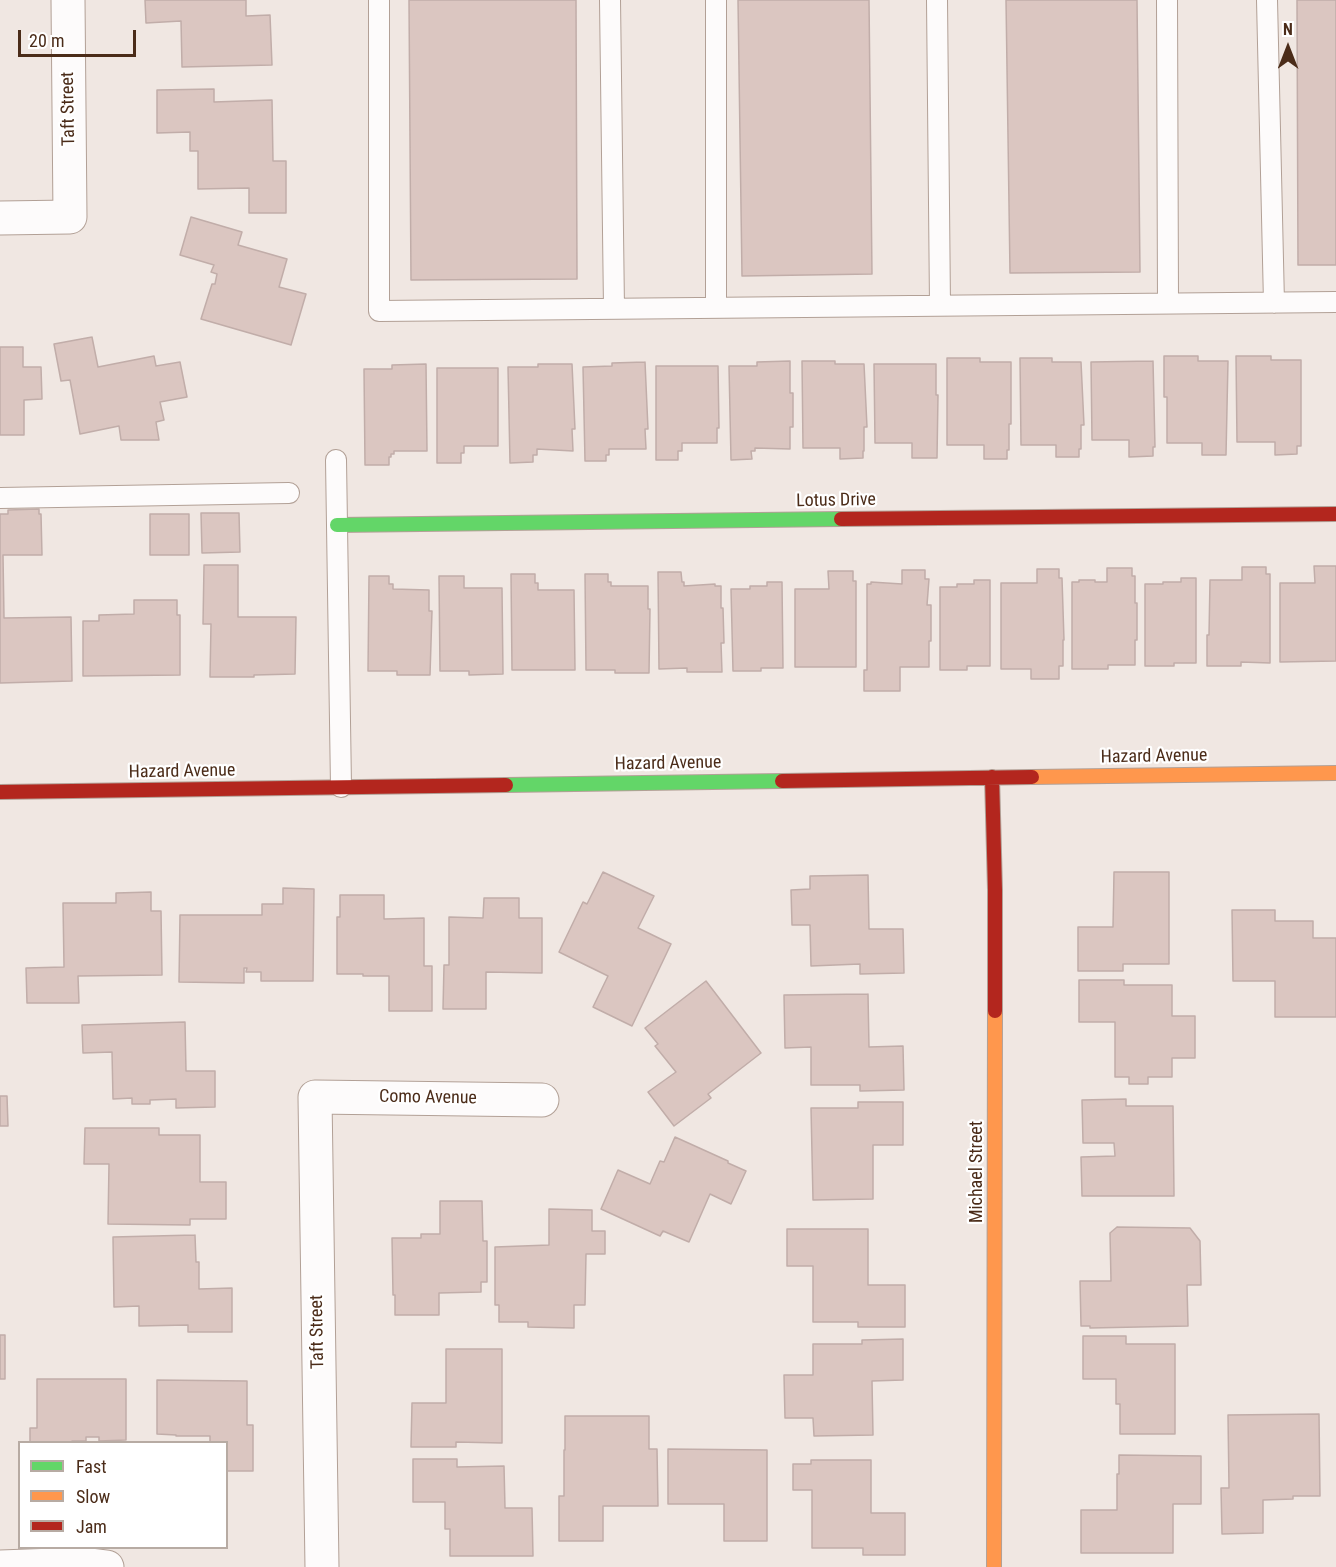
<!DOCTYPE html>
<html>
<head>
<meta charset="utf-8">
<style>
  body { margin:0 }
  #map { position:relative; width:1336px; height:1567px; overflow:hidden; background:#f0e7e2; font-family:"Roboto Condensed",sans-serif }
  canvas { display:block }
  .legend { position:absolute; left:18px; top:1441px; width:210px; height:108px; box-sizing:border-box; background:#fff; border:2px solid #b7aba3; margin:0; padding:8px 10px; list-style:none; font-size:18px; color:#4b2c19 }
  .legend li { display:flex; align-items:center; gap:12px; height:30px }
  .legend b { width:30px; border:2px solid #b7aba3 }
  .north { position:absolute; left:1258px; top:18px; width:60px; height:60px; -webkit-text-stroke:4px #fff; paint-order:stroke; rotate:0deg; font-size:16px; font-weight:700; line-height:24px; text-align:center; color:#4b2c19 }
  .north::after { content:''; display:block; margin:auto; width:21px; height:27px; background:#4b2c19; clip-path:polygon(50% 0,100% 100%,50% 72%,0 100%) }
  .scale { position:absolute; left:18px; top:30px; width:118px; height:27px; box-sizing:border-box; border:3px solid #4b2c19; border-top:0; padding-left:8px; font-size:18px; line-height:21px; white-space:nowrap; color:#4b2c19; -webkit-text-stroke:4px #fff; paint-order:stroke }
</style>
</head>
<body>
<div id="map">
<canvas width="1336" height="1567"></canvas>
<ul class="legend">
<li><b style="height:8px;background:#63d668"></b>Fast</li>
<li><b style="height:8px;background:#ff974d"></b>Slow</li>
<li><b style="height:8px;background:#b3261e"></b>Jam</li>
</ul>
<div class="north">N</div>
<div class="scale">20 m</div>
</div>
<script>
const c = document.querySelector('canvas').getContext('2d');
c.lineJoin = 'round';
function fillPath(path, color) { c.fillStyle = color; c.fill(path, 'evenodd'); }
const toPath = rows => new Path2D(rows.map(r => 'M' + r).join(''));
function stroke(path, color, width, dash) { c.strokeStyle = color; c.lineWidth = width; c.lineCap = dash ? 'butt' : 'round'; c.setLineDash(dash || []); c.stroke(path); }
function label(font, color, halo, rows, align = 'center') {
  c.font = font + ' "Roboto Condensed",sans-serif'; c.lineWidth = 4.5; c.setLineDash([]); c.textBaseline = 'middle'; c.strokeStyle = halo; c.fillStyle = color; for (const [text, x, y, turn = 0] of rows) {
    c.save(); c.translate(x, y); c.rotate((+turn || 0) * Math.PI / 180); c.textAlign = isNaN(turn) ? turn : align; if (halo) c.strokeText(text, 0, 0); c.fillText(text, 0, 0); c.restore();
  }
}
const building = toPath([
  [145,0,246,0,246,16,270,15,272,65,182,67,181,21,146,23,145,0],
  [409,0,576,0,577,279,411,280,409,0],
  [738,0,869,0,872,274,742,276,738,0],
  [1006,0,1137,0,1140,272,1010,273,1006,0],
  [1297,0,1336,0,1336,265,1298,265,1297,0],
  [214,89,214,102,272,100,273,161,286,161,286,213,249,213,249,188,198,189,198,151,190,151,190,132,157,133,157,90,214,89],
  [191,217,242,232,238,245,287,259,279,287,306,294,291,345,201,319,212,284,215,284,217,274,211,272,214,265,180,255,191,217],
  [92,337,98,367,154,356,156,366,180,362,187,397,160,402,164,420,156,422,159,440,121,440,119,426,80,434,70,380,61,381,54,344,92,337],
  [0,347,23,347,23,367,41,367,42,399,24,400,24,435,0,435,0,347],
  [1164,356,1198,356,1198,361,1228,361,1226,455,1202,455,1202,443,1167,443,1167,397,1164,397,1164,356],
  [1236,356,1271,356,1271,360,1301,360,1301,446,1297,446,1297,454,1275,455,1275,442,1237,442,1236,356],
  [947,358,980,358,980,362,1011,362,1011,424,1009,424,1009,450,1007,450,1007,459,984,459,984,445,947,445,947,358],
  [1020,358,1052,358,1052,362,1081,362,1084,425,1081,425,1081,449,1079,449,1079,457,1056,457,1056,445,1021,445,1020,358],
  [790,361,790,393,793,393,793,427,790,427,790,449,755,448,755,451,751,451,752,459,731,460,729,366,757,366,757,362,790,361],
  [802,361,835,361,835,364,864,364,867,427,864,427,864,451,863,451,863,458,840,459,840,448,803,448,802,361],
  [1153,361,1155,447,1153,447,1153,456,1129,457,1129,440,1092,440,1091,362,1153,361],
  [645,362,648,429,645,429,646,449,609,449,609,455,606,455,606,461,585,461,583,367,612,366,612,363,645,362],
  [426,364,427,451,394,451,394,454,391,454,391,457,389,457,389,465,365,465,364,369,392,369,392,365,426,364],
  [538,364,572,364,575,429,572,429,573,451,537,449,537,455,533,455,533,462,510,463,508,367,538,367,538,364],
  [874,364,936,364,936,395,938,395,937,458,912,458,912,443,875,443,874,364],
  [656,366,718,366,719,428,717,428,717,443,682,443,682,451,678,451,678,460,656,460,656,366],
  [437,368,498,368,498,446,464,446,464,453,461,453,461,463,437,463,437,368],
  [39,509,39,514,41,514,42,555,3,555,4,618,71,617,72,681,0,683,0,514,8,514,8,510,39,509],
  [201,513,239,513,240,552,202,553,201,513],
  [150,514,189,514,189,555,150,555,150,514],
  [204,565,238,565,238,617,296,617,295,674,254,675,254,677,210,677,211,624,203,624,204,565],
  [1314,566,1336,566,1336,661,1280,662,1280,583,1315,583,1314,566],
  [1242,567,1266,567,1266,574,1270,574,1270,663,1241,662,1241,666,1207,666,1207,635,1209,635,1210,580,1242,580,1242,567],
  [1107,568,1132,568,1132,576,1135,576,1135,603,1137,603,1137,640,1135,640,1135,665,1108,665,1108,669,1072,669,1072,582,1079,582,1079,580,1095,580,1095,582,1107,582,1107,568],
  [1037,569,1059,569,1059,578,1062,578,1064,640,1063,640,1063,666,1059,666,1059,679,1031,679,1031,669,1001,669,1001,583,1037,583,1037,569],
  [902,570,925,570,925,579,929,579,927,605,931,605,931,641,929,641,929,667,900,667,900,691,864,691,864,670,867,670,867,584,871,584,871,582,902,584,902,570],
  [828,571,853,571,853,581,856,581,856,667,795,667,795,589,829,589,828,571],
  [658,572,681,572,682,582,684,582,684,586,715,584,715,586,721,586,721,608,723,608,724,643,721,643,722,672,687,672,687,668,659,669,658,572],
  [511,574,535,574,535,583,538,583,538,590,574,590,575,670,512,670,511,574],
  [585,574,608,574,608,582,611,582,611,586,648,586,648,609,650,609,649,673,615,673,615,670,586,670,585,574],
  [369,576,389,576,389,584,393,584,393,589,429,590,429,611,432,611,430,675,397,675,397,671,368,671,369,576],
  [439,576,464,576,464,588,502,588,503,674,469,675,469,671,440,671,439,576],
  [1181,578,1196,578,1196,663,1174,663,1174,666,1145,666,1145,584,1163,584,1163,582,1181,582,1181,578],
  [974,580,990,580,990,666,967,666,967,670,940,670,940,587,957,587,957,584,974,584,974,580],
  [767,582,782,582,783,668,761,668,761,671,733,671,731,589,750,589,750,586,767,586,767,582],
  [134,600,177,600,177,615,180,615,180,675,83,676,83,621,99,621,99,615,134,614,134,600],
  [603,872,654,896,638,928,671,944,632,1026,593,1007,608,976,559,952,583,902,587,904,603,872],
  [1114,872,1169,872,1169,964,1123,964,1123,971,1078,971,1078,927,1113,927,1114,872],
  [868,875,869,929,903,929,904,973,860,974,860,964,811,966,810,925,792,925,791,890,810,889,810,876,868,875],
  [283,888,314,889,313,981,261,981,261,972,246,972,247,968,244,968,244,983,179,982,180,915,262,915,262,904,283,904,283,888],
  [151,892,151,911,161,911,162,975,78,976,79,1003,27,1003,26,968,64,967,63,903,116,903,116,893,151,892],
  [340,895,384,895,384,919,424,918,424,966,432,966,432,1011,389,1011,389,976,363,976,363,974,337,974,337,917,340,917,340,895],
  [484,898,519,898,519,918,542,918,542,973,486,972,486,1009,443,1009,444,965,449,965,449,917,483,918,484,898],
  [1232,910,1275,910,1275,921,1313,921,1313,938,1336,938,1336,1017,1275,1017,1275,981,1233,981,1232,910],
  [1079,980,1124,980,1124,985,1172,985,1172,1016,1195,1016,1195,1058,1172,1058,1172,1077,1148,1077,1148,1084,1129,1084,1129,1077,1115,1077,1115,1022,1079,1022,1079,980],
  [706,981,761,1053,708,1094,711,1098,674,1126,648,1092,676,1072,655,1046,658,1044,645,1028,706,981],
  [868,994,869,1047,903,1046,904,1090,860,1091,860,1085,811,1085,811,1047,785,1048,784,995,868,994],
  [185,1022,186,1071,215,1071,215,1107,176,1108,176,1099,150,1100,150,1104,132,1104,132,1098,113,1099,112,1052,83,1053,82,1025,185,1022],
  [0,1096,7,1096,8,1126,0,1126,0,1096],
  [1126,1099,1126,1106,1173,1106,1174,1196,1082,1196,1081,1157,1115,1156,1114,1143,1083,1143,1082,1100,1126,1099],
  [858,1102,903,1102,903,1145,873,1145,873,1199,813,1200,811,1108,858,1108,858,1102],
  [85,1128,159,1128,159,1135,200,1135,200,1182,226,1182,226,1219,190,1219,190,1225,108,1224,109,1164,84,1164,85,1128],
  [675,1137,728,1161,728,1163,746,1171,731,1204,710,1194,689,1242,663,1231,660,1236,601,1209,618,1170,650,1184,660,1161,664,1162,675,1137],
  [440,1201,482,1201,483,1241,487,1241,487,1282,481,1282,481,1292,439,1293,439,1315,395,1315,395,1295,393,1295,392,1238,421,1238,421,1234,440,1234,440,1201],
  [549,1209,592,1210,592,1231,605,1231,605,1254,586,1254,585,1305,574,1305,574,1328,528,1327,528,1322,499,1322,499,1305,495,1305,495,1247,549,1245,549,1209],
  [1117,1227,1190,1228,1200,1241,1201,1285,1187,1285,1188,1326,1090,1328,1090,1326,1081,1326,1080,1281,1111,1281,1110,1233,1117,1227],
  [787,1229,868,1229,868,1285,905,1285,905,1327,858,1327,858,1322,813,1322,813,1266,787,1266,787,1229],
  [195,1235,196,1262,199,1262,199,1289,232,1288,232,1332,188,1332,188,1325,139,1326,139,1306,114,1307,113,1237,195,1235],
  [0,1335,5,1335,5,1379,0,1379,0,1335],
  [1083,1336,1126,1336,1126,1344,1175,1344,1175,1434,1120,1434,1120,1404,1116,1404,1116,1379,1083,1379,1083,1336],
  [903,1339,903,1380,872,1381,873,1435,814,1436,813,1418,785,1418,784,1375,813,1375,813,1344,862,1344,862,1340,903,1339],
  [446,1349,502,1349,502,1443,456,1442,456,1447,411,1447,412,1403,446,1403,446,1349],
  [37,1379,126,1379,126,1440,99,1441,99,1437,86,1437,86,1441,72,1441,72,1442,30,1442,30,1428,37,1428,37,1379],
  [157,1380,247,1381,247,1425,253,1425,253,1471,226,1471,226,1442,210,1442,210,1436,176,1436,176,1435,157,1434,157,1380],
  [1319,1414,1320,1496,1293,1496,1293,1499,1263,1500,1263,1533,1222,1534,1221,1488,1229,1488,1228,1415,1319,1414],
  [565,1416,649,1416,649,1449,657,1449,658,1506,603,1506,603,1541,559,1541,559,1496,564,1496,564,1450,565,1450,565,1416],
  [668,1449,767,1450,767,1541,724,1541,724,1504,668,1504,668,1449],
  [1119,1455,1201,1456,1201,1504,1173,1504,1173,1553,1081,1553,1081,1510,1117,1510,1117,1474,1119,1474,1119,1455],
  [413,1459,457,1459,457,1467,504,1466,505,1508,532,1508,533,1556,450,1556,450,1529,445,1529,445,1502,413,1502,413,1459],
  [811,1460,871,1460,871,1513,905,1513,905,1555,863,1555,863,1548,812,1548,812,1490,793,1490,793,1464,811,1464,811,1460]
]);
fillPath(building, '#dbc6c1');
stroke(building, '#c1ada9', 1.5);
const lane = toPath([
  [379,0,379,311,1336,302],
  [610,0,614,308],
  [716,0,716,307],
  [937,0,940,305],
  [1167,0,1168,303],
  [1267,0,1274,303],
  [336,460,341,787],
  [0,498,289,493]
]);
const street = toPath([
  [0,218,70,217,68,0],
  [0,1567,83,1564,107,1567],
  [322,1567,315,1097,542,1100]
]);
const fast = toPath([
  [337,525,841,519],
  [506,785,782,781]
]);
const slow = toPath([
  [1032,777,1336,773],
  [994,1567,995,1011]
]);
const jam = toPath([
  [841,519,1336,514],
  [992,777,995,890,995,1011],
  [782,781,1032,777],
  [0,792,506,785]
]);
stroke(lane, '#b2a096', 22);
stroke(street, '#b2a096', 35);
stroke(fast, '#b2a096', 16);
stroke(slow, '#b2a096', 16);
stroke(jam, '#b2a096', 16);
stroke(lane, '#fdfbfb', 20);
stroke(street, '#fdfbfb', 33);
stroke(fast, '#63d668', 14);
stroke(slow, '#ff974d', 14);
stroke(jam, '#b3261e', 14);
label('18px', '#4b2c19', '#fff', [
  ["Taft Street",69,109,-91],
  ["Lotus Drive",836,501,-1],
  ["Hazard Avenue",1154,757,-1],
  ["Hazard Avenue",668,764,-1],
  ["Hazard Avenue",182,772,-1],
  ["Como Avenue",428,1098,1],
  ["Michael Street",977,1172,-90],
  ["Taft Street",318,1332,-91]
]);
</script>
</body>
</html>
